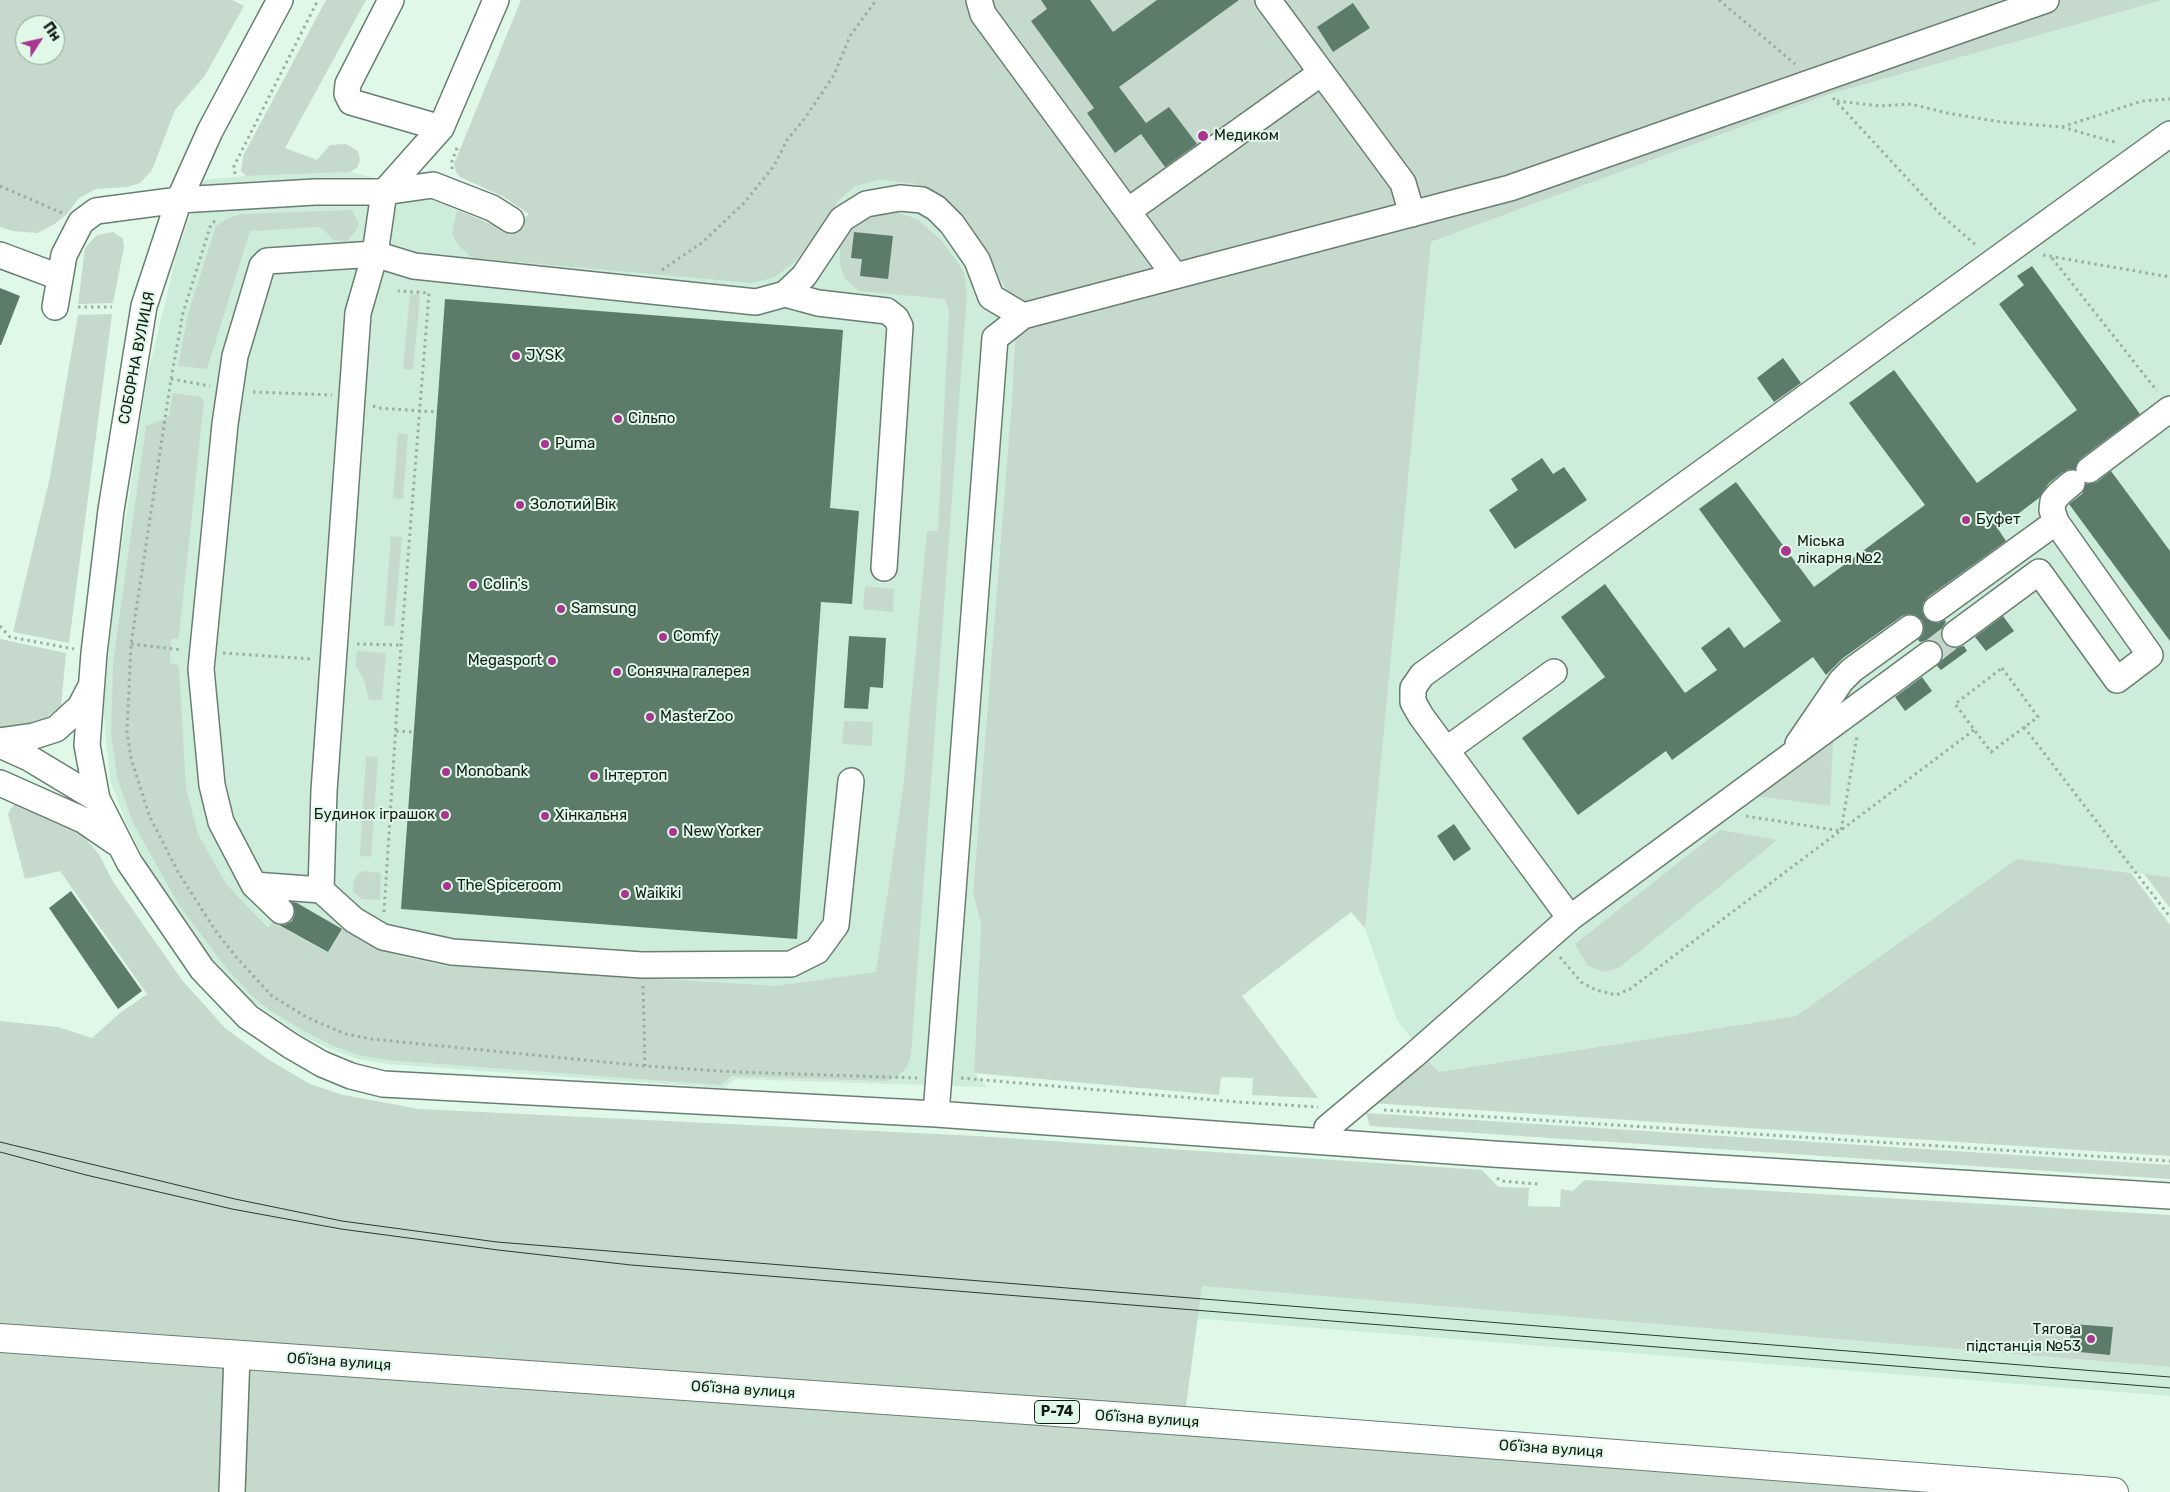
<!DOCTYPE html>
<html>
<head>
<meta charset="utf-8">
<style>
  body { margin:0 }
  #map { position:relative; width:2170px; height:1492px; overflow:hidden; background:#dff8e8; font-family:Rubik,sans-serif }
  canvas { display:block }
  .north { position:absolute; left:15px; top:15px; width:50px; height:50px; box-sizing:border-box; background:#dff8e8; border:1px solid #8da094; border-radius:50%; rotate:55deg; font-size:14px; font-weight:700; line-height:20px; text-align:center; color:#131c17 }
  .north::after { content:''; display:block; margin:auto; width:18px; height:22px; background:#a83691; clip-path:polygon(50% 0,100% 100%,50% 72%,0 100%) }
</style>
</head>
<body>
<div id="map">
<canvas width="2170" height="1492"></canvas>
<div class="north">Пн</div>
</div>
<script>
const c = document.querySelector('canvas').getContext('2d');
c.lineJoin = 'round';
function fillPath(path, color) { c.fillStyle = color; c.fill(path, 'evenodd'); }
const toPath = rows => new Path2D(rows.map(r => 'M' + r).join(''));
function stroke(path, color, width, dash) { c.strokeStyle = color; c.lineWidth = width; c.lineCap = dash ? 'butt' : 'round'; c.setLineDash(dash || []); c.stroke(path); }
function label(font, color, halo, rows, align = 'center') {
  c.font = font + ' Rubik,sans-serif'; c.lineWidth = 4; c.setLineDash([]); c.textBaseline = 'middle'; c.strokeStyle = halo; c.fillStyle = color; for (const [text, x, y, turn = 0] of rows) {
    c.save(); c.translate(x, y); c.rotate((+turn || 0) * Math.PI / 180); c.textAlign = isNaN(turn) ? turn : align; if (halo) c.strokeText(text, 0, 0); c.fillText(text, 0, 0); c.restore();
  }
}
fillPath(toPath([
  [2163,0,2170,0,2170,877,2017,859,1796,1016,1437,1072,1397,1020,1365,928,1431,242,1827,95],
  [350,172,375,178,457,210,453,234,797,260,840,199,856,186,880,180,916,184,946,202,1017,298,1012,398,973,893,981,924,974,1073,987,1087,735,1079,724,1088,387,1064,358,1059,330,1049,303,1036,249,1000,225,975,176,911,148,867,127,825,110,780,103,707,115,590,147,378,177,253,203,180,246,176],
  [0,1130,1202,1286,2170,1367,2170,1396,501,1263]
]), '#cdedda');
fillPath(toPath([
  [0,0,232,0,244,6,204,77,175,110,152,170,140,183,127,187,96,189,79,198,67,214,53,225,37,233,13,231,0,227],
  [25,25,55,25,55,55,25,55],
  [326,0,366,0,285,148,317,160,330,145,346,144,358,151,360,160,357,168,350,172,246,176,241,171,243,156],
  [521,0,2163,0,1827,95,1431,242,1365,928,1351,912,1242,996,1318,1098,1252,1095,1253,1078,1221,1077,1219,1095,974,1073,981,924,973,893,1012,398,1017,298,1007,291,989,258,946,202,916,184,880,180,856,186,840,199,797,260,775,277,752,283,473,258,459,246,452,234,457,210,496,226,510,235,529,214,504,197,460,177,456,172,454,164],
  [352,210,359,224,355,232,346,242,333,240,323,229,318,227,250,231,207,369,178,366,188,314,216,226,227,219,240,214],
  [876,212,899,213,917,219,942,241,964,272,967,294,911,1054,907,1067,896,1078,886,1081,732,1076,720,1085,386,1060,358,1055,331,1045,304,1031,268,1009,251,995,227,969,179,905,132,821,117,777,111,732,113,663,146,426,169,417,173,393,201,397,204,401,179,636,177,639,171,639,170,663,176,664,179,667,186,789,198,834,226,884,268,928,272,922,328,953,344,928,399,956,445,966,776,986,876,972,903,789,927,531,938,531,949,312,945,299,859,291,846,280,840,265,840,243,846,228],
  [113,232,123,239,124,247,113,303,78,304,85,248,97,235],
  [410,294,420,295,413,370,403,369],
  [112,314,69,643,13,632,50,477,78,315],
  [398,433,408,434,403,499,393,498],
  [391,536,402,537,394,626,384,625],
  [865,586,894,589,893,612,863,609],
  [0,639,66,653,61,706,42,721,0,731],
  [357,651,386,653,382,700,369,700,363,677,355,665],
  [844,721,873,722,872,746,842,744],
  [1833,742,1830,806,1756,796],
  [366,756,378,757,371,857,360,856],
  [18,803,73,828,85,838,98,853,114,883,182,980,225,1028,269,1060,310,1084,343,1095,419,1109,977,1136,1482,1170,1498,1187,1529,1188,1528,1206,1560,1207,1561,1189,1573,1191,1585,1180,2170,1215,2170,1367,1202,1286,1184,1421,2114,1492,0,1492,0,1021,58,1027,92,1038,120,1013,147,994,60,871,25,879,8,814,14,804],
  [1720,830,1777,840,1620,967,1604,972,1588,966,1575,944],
  [2017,859,2131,873,2170,925,2170,1156,1371,1103,1427,1059,1438,1072,1796,1016],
  [366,871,381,873,380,900,361,899,353,891,354,879,359,873],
  [2144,874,2170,877,2170,908],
  [1366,1113,2170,1165,2170,1179,1370,1126]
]), '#c5d9cd');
fillPath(toPath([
  [1041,0,1090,0,1113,32,1157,0,1239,0,1119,87,1146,123,1169,107,1197,144,1165,167,1141,134,1115,153,1087,113,1094,108,1031,21,1047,9],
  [1353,3,1370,28,1333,52,1317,27],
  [854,232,893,236,888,279,860,276,862,259,851,258],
  [2032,266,2140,414,2080,459,2075,469,2069,469,2063,472,2049,483,2039,498,1998,529,2006,541,1928,597,1923,603,1922,611,1925,618,1931,622,1938,623,1945,620,1946,622,1942,628,1941,635,1944,643,1950,647,1956,648,1964,646,1967,651,1941,670,1937,666,1942,659,1943,652,1941,646,1934,641,1927,640,1920,642,1918,640,1923,634,1924,627,1922,620,1915,615,1909,614,1902,616,1843,658,1826,675,1813,657,1672,760,1666,751,1578,815,1522,738,1605,677,1561,617,1605,584,1685,693,1717,670,1701,648,1729,627,1744,648,1781,621,1699,509,1736,482,1814,587,1925,505,1849,403,1894,370,1977,483,2077,410,1999,304,2024,285,2017,276],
  [0,288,20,296,1,345,0,345],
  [445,299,843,330,830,508,859,511,852,604,821,602,797,939,401,909],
  [1783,358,1801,383,1774,402,1757,378],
  [1542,458,1553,474,1564,467,1587,500,1515,549,1489,510,1518,490,1511,479],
  [2111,471,2170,551,2170,641,2069,504,2082,494,2086,484,2097,482],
  [2003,616,2014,631,1986,651,1975,637],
  [849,636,886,638,883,688,870,687,868,709,844,708],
  [1922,677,1932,691,1905,711,1895,697],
  [1454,824,1471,849,1454,861,1437,836],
  [71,891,142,991,118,1009,49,908],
  [292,902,297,903,342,929,328,952,279,925,285,925,292,921,295,914],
  [2071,1324,2113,1327,2110,1355,2069,1351]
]), '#5d7b69');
stroke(toPath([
  [1929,654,1955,634]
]), '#c0d7c9', 25, [25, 12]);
const minor = toPath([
  [280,0,210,131,179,200,144,306,111,510,94,653,87,745,97,799,129,862,202,969,248,1017,291,1046,322,1064,351,1076,383,1084,936,1114,1493,1154,2170,1196],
  [391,0,348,84,347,94,351,102,441,128],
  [979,0,983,14,1175,276],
  [1268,0,1403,183,1412,214],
  [1128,211,1321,73],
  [0,255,59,277],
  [785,294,818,303,887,311,896,318,900,326,884,568],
  [55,307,64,255,81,222,96,211,179,200,315,192,384,192,433,185,492,208,511,220],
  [2089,470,2170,409],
  [2056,522,2052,510,2053,501,2060,493,2072,483],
  [1936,609,2056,522,2150,655,2117,680,2039,572,1955,634],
  [0,741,34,736,56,729,80,707,90,688],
  [1798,744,1841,681,1852,670,1910,628],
  [0,745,29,758,97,799],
  [1446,750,1554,672],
  [0,783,83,820,115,842],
  [254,885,321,890,324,791,358,313,375,254,384,192,441,128,496,0],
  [321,890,354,920,383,937,452,952,642,965,791,964,817,951,836,925,851,781],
  [281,911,254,885,221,822,212,785,201,669,225,424,235,356,262,266,267,261,375,254,414,266,756,302,785,294,804,276,842,219,866,204,900,198,922,200,936,208,952,224,977,260,991,297,1023,316],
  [1570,918,1421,716,1413,702,1413,688,1422,675,2170,134],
  [936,1114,995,338,1023,316,1510,188,2046,0],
  [1326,1142,1327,1128,1413,1056,1570,918,1929,654],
  [232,1492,237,1355]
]);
const major = toPath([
  [0,1338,1184,1421,2114,1492]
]);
stroke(minor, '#687e71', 28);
stroke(major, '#687e71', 30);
stroke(toPath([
  [1719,0,1795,64],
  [1833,98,1940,214,1977,246],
  [1837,101,1880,106,1911,104,1947,113,2001,122,2062,127,2118,143],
  [2062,127,2142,101,2170,99],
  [452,169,452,161,458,145],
  [235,174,234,166,318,0],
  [0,186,62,213],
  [215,221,211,224,183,313,171,379,131,644,127,732,131,758,149,815,178,872,217,933,237,958,272,996,308,1018,346,1034,371,1039,645,1066,735,1072,917,1078],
  [2043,255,2170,277],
  [2052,258,2157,391],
  [662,270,703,242,744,203,774,166,787,140,805,118,834,75,850,36,876,0],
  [78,307,112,307],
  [171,379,210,386],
  [253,392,332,395],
  [373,406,378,408,437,412],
  [0,626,10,637,74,649],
  [131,644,182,650],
  [357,644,401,645],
  [223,653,312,659],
  [2002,668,2038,717,1991,752,1955,704,2002,668],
  [2024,727,2170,917],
  [396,731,413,732],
  [1746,816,1841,831,1857,736],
  [384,912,401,645,429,293,398,291],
  [1560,957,1581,982,1596,990,1616,995,1630,989,1974,730],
  [643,986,645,1066],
  [961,1078,1238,1102,1318,1107],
  [1384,1110,2170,1161],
  [1497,1178,1501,1181,1538,1184]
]), '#9aada1', 3, [2.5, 4]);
stroke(minor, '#fff', 25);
stroke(major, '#fff', 28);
stroke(toPath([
  [0,1142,235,1199,342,1221,497,1242,2170,1377],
  [0,1152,86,1175,232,1209,341,1229,498,1250,631,1265,2170,1388]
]), '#2d3832', 1);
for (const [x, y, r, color] of [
  [1203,136,6,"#a83691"],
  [516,356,5,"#a83691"],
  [618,419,5,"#a83691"],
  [545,444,5,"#a83691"],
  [520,505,5,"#a83691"],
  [1966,520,5,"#a83691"],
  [1786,551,6,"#a83691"],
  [473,585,5,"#a83691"],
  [561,609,5,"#a83691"],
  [663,637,5,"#a83691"],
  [552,661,5,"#a83691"],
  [617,672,5,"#a83691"],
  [650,717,5,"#a83691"],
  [446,772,5,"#a83691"],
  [594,776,5,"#a83691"],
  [445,815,5,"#a83691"],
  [545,816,5,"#a83691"],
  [673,832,5,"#a83691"],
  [447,886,5,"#a83691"],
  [625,894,5,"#a83691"],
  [2091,1339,5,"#a83691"]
]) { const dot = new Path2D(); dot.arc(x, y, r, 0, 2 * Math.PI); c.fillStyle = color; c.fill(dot); stroke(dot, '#dff8e8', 2); }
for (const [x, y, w] of [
  [1057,1412,45]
]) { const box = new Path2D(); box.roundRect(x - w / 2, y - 11.5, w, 23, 4); c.fillStyle = '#dff8e8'; c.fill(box); stroke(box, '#131c17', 1); }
label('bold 14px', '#131c17', null, [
  ["Р-74",1057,1412]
]);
label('15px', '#131c17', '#dff8e8', [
  ["Медиком",1214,136],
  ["JYSK",526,356],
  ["Сільпо",628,419],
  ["Puma",555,444],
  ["Золотий Вік",530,505],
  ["Буфет",1976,520],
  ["Міська",1797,542],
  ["лікарня №2",1797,559],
  ["Colin's",483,585],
  ["Samsung",571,609],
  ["Comfy",673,637],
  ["Megasport",542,661,"right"],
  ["Сонячна галерея",627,672],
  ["MasterZoo",660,717],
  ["Monobank",456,772],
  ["Інтертоп",604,776],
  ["Будинок іграшок",435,815,"right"],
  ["Хінкальня",555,816],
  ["New Yorker",683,832],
  ["The Spiceroom",457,886],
  ["Waikiki",635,894],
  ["Тягова",2081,1330,"right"],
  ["підстанція №53",2081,1347,"right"]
], 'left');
label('15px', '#131c17', '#dff8e8', [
  ["СОБОРНА ВУЛИЦЯ",137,358,-79],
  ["Обʼїзна вулиця",339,1362,4],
  ["Обʼїзна вулиця",743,1390,4],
  ["Обʼїзна вулиця",1147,1419,4],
  ["Обʼїзна вулиця",1551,1449,4]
]);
</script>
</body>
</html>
